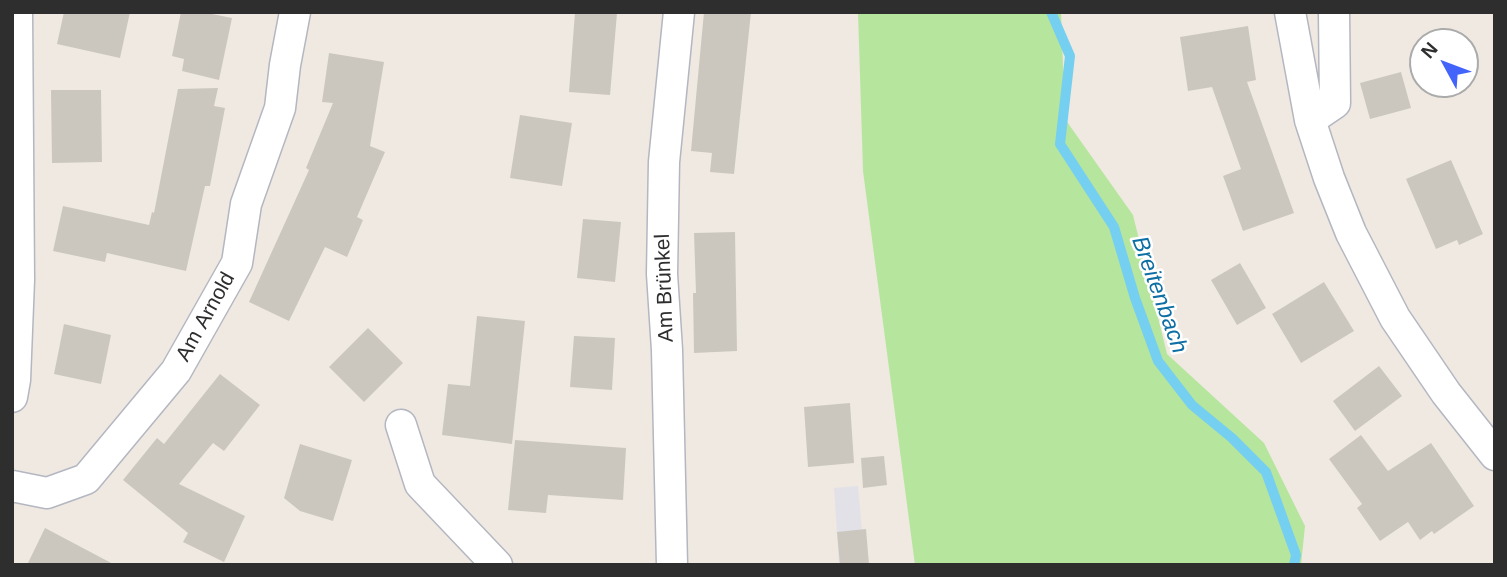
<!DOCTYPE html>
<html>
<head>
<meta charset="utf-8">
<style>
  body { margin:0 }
  #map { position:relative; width:1507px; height:577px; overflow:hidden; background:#efe9e1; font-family:Arial,sans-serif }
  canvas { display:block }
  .frame { position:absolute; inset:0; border:14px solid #2e2e2e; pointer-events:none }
  .north { position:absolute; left:1409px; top:28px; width:70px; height:70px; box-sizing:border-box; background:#fff; border:2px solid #ababab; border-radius:50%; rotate:311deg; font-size:19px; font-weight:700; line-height:28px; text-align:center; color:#2e2e2e }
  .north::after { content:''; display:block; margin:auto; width:24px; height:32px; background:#4264fb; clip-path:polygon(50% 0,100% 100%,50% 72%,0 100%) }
</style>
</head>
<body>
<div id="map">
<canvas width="1507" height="577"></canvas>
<div class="frame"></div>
<div class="north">N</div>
</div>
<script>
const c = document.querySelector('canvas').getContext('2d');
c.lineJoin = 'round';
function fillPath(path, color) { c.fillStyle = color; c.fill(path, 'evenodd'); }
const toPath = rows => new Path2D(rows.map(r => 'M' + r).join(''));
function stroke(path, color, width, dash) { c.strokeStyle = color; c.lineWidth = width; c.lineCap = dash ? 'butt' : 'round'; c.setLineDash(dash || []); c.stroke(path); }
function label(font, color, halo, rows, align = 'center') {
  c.font = font + ' Arial,sans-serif'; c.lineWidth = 5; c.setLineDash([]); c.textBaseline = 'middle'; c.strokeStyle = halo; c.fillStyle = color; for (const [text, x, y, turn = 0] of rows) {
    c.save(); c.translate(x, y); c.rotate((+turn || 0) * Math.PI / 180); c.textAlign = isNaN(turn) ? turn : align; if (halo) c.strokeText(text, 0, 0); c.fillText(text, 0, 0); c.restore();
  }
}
fillPath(toPath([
  [858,486,862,531,866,531,869,565,839,565,834,488]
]), '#e3e1e8');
fillPath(toPath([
  [858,12,1061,12,1065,119,1133,215,1167,354,1264,443,1305,526,1301,565,915,565,863,171]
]), '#b6e59e');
stroke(toPath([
  [1051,12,1070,56,1060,144,1114,227,1135,298,1158,361,1192,405,1232,438,1266,472,1296,555,1294,565]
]), '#75cff0', 10);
fillPath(toPath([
  [64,12,130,12,120,58,57,44],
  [181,12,202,12,232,18,219,80,182,71,184,59,172,56],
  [575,12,617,13,610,95,569,92],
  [704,12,751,12,734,174,710,172,712,153,691,151],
  [1248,26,1256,80,1247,82,1294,213,1243,231,1223,176,1241,169,1212,87,1188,91,1180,37],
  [329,53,384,62,370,146,385,152,357,217,363,220,347,257,325,247,289,321,249,302,309,170,306,168,333,103,322,102],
  [1401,72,1411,108,1370,119,1360,83],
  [218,88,214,106,225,108,210,186,205,186,186,271,107,253,105,262,53,251,63,206,149,225,152,212,154,213,178,89],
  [51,90,101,90,102,162,52,163],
  [520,115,572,123,562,186,510,178],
  [1451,160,1483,234,1459,245,1457,240,1436,249,1406,179],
  [583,219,621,222,615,282,577,278],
  [735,232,737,351,694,353,693,293,696,293,694,233],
  [1240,263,1266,308,1237,325,1211,280],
  [1324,282,1354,331,1301,363,1272,314],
  [477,316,525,321,512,444,442,435,448,384,470,386],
  [64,324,111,335,101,384,54,374],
  [368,328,403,363,364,402,329,367],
  [574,336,615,338,612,390,570,387],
  [1379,366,1402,396,1355,431,1333,401],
  [220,374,260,405,224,451,213,443,179,484,245,516,224,562,183,542,188,533,123,480,157,438,164,444],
  [850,403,854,463,808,467,804,407],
  [1361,435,1388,471,1431,443,1474,506,1434,534,1432,531,1420,540,1408,522,1380,541,1357,508,1362,504,1329,459],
  [515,440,626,448,623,500,548,495,546,513,508,510],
  [300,444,352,460,333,521,300,511,284,498],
  [884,456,887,485,863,488,861,458],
  [45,528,115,565,27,565],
  [866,529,869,565,840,565,837,532]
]), '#cbc7bf');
const minor = toPath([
  [1290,12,1310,120,1329,178,1351,233,1395,318,1446,393,1495,455],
  [1310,120,1335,103,1334,12],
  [12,397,15,380,19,280,17,12],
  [401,425,420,484,497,565],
  [12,486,47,493,86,479,176,371,237,263,246,204,280,108,285,65,295,12],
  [672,565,667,350,662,274,664,162,679,12]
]);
stroke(minor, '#b4b7c1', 33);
stroke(minor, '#fff', 30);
label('21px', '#2e2e2e', '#fff', [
  ["Am Brünkel",665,288,-92],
  ["Am Arnold",206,317,-61]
]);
label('italic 23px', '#0d6fa3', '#fff', [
  ["Breitenbach",1159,295,70]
]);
</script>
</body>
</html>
